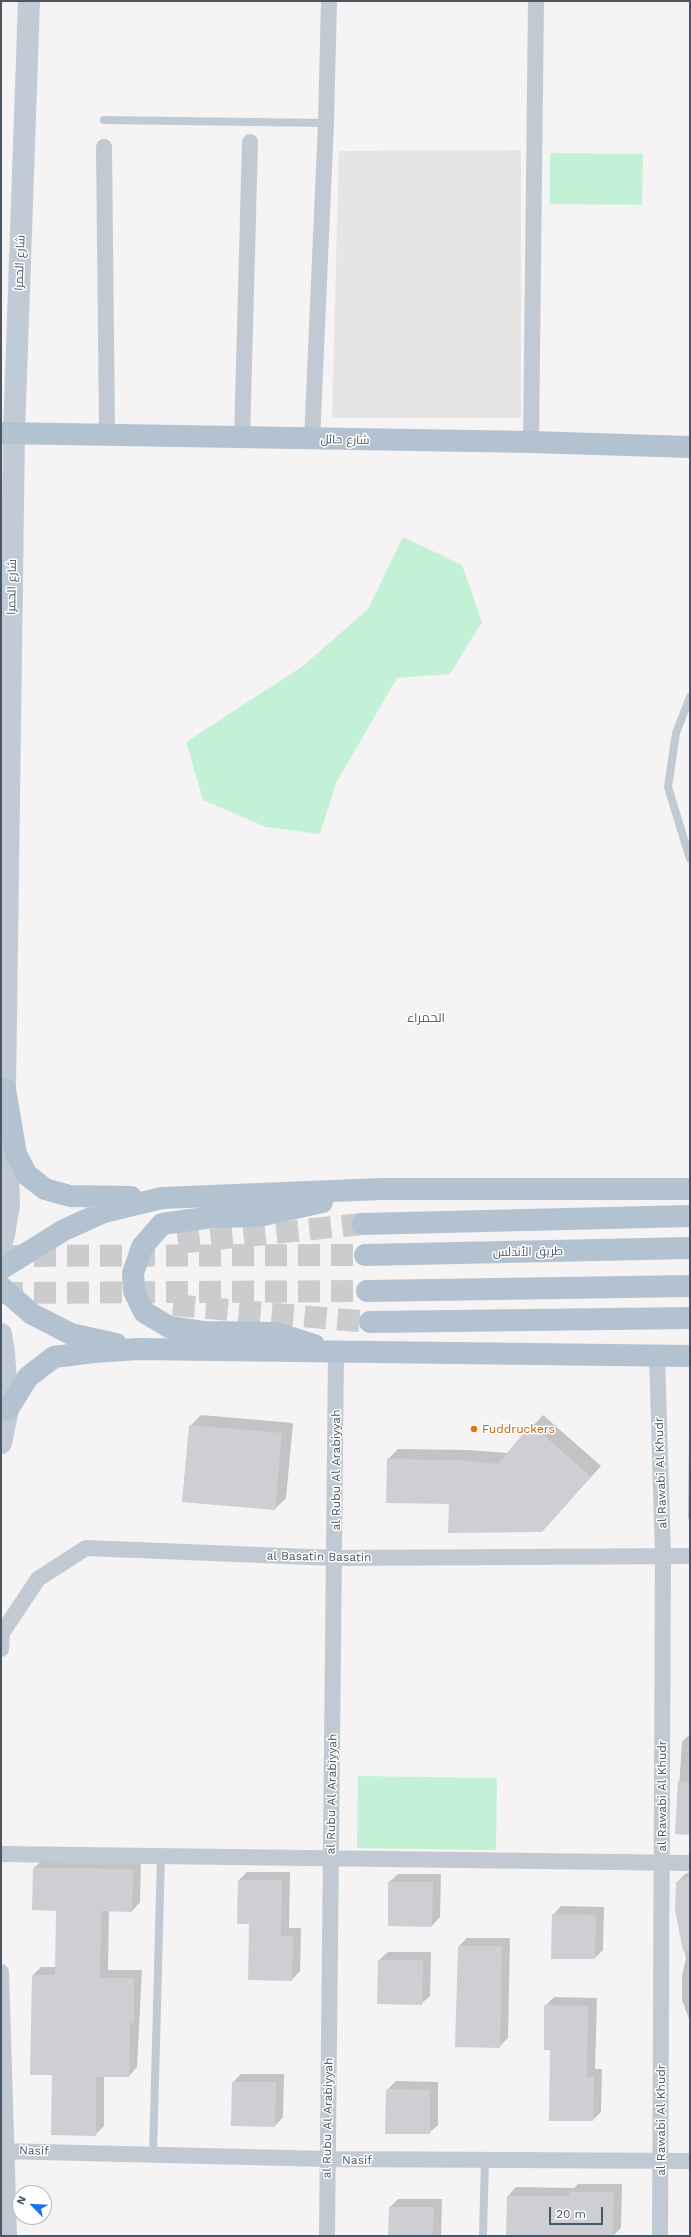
<!DOCTYPE html>
<html>
<head>
<meta charset="utf-8">
<style>
  body { margin:0 }
  #map { position:relative; width:691px; height:2237px; overflow:hidden; background:#f5f3f3; font-family:"Work Sans",sans-serif }
  canvas { display:block }
  .frame { position:absolute; inset:0; border:2px solid #4a5661; pointer-events:none }
  .north { position:absolute; left:12px; top:2185px; width:40px; height:40px; box-sizing:border-box; background:#fff; border:1px solid #b7bbc0; border-radius:50%; rotate:294deg; font-size:11px; font-weight:700; line-height:16px; text-align:center; color:#4a5661 }
  .north::after { content:''; display:block; margin:auto; width:14px; height:18px; background:#1a73e8; clip-path:polygon(50% 0,100% 100%,50% 72%,0 100%) }
  .scale { position:absolute; left:549px; top:2207px; width:54px; height:18px; box-sizing:border-box; border:2px solid #4a5661; border-top:0; padding-left:5px; font-size:12px; line-height:14px; white-space:nowrap; color:#4a5661; -webkit-text-stroke:3px #fff; paint-order:stroke }
</style>
</head>
<body>
<div id="map">
<canvas width="691" height="2237"></canvas>
<div class="frame"></div>
<div class="north">N</div>
<div class="scale">20 m</div>
</div>
<script>
const c = document.querySelector('canvas').getContext('2d');
c.lineJoin = 'round';
function fillPath(path, color) { c.fillStyle = color; c.fill(path, 'evenodd'); }
const toPath = rows => new Path2D(rows.map(r => 'M' + r).join(''));
function stroke(path, color, width, dash) { c.strokeStyle = color; c.lineWidth = width; c.lineCap = dash ? 'butt' : 'round'; c.setLineDash(dash || []); c.stroke(path); }
function label(font, color, halo, rows, align = 'center') {
  c.font = font + ' "Work Sans",Cairo,sans-serif'; c.lineWidth = 3; c.setLineDash([]); c.textBaseline = 'middle'; c.strokeStyle = halo; c.fillStyle = color; for (const [text, x, y, turn = 0] of rows) {
    c.save(); c.translate(x, y); c.rotate((+turn || 0) * Math.PI / 180); c.textAlign = isNaN(turn) ? turn : align; if (halo) c.strokeText(text, 0, 0); c.fillText(text, 0, 0); c.restore();
  }
}
fillPath(toPath([
  [521,150,521,418,332,418,339,151]
]), '#e6e4e5');
fillPath(toPath([
  [550,153,643,154,642,205,550,204],
  [403,537,462,565,482,622,450,674,397,678,336,783,320,834,266,827,203,800,186,742,303,666,368,609],
  [358,1776,497,1778,496,1850,357,1848]
]), '#c3f1d5');
fillPath(toPath([
  [201,1415,293,1423,286,1498,275,1509,190,1426],
  [543,1415,601,1466,552,1520,388,1459,398,1449,468,1450,508,1453],
  [690,1430,690,1519,688,1519,689,1431],
  [690,1734,690,1834,676,1833,682,1742],
  [43,1859,141,1861,140,1902,132,1911,109,1910,108,1970,142,1970,137,2067,129,2076,104,2076,104,2126,95,2135,53,2074,33,1975,41,1967,56,1967,57,1910,33,1909,34,1868],
  [247,1872,290,1872,289,1928,301,1928,300,1971,292,1980,250,1923,239,1880],
  [690,1872,690,2022,682,2000,682,1976,686,1958,676,1910,677,1882,685,1874],
  [398,1874,441,1874,440,1917,432,1926,389,1882],
  [561,1906,604,1907,603,1950,595,1958,553,1915],
  [467,1938,510,1938,508,2038,499,2047,456,2046,459,1946],
  [388,1952,431,1952,430,1996,421,2004,379,1960],
  [554,1997,597,1998,595,2069,602,2069,601,2112,593,2120,551,2049,545,2006],
  [241,2074,284,2074,283,2117,275,2126,233,2082],
  [396,2081,438,2082,438,2125,429,2133,387,2090],
  [578,2184,622,2184,621,2228,613,2236,507,2236,508,2196,516,2187,574,2188],
  [398,2199,442,2199,441,2236,389,2236,390,2207]
]), '#0003');
fillPath(toPath([
  [531,1424,591,1477,542,1532,448,1533,449,1504,386,1503,387,1459,456,1460,498,1464],
  [189,1425,282,1433,275,1510,182,1502],
  [678,1781,690,1782,690,1835,675,1834],
  [33,1868,133,1869,132,1912,101,1911,100,1978,134,1978,134,2023,130,2023,129,2077,96,2077,96,2136,51,2135,52,2075,30,2075,32,1975,55,1975,56,1911,32,1910],
  [690,1877,690,1951,683,1951,675,1910,676,1882],
  [238,1880,282,1880,281,1936,293,1936,292,1981,248,1980,249,1924,237,1924],
  [388,1882,433,1882,432,1927,388,1926],
  [552,1914,596,1915,595,1959,551,1959],
  [458,1946,502,1946,500,2048,455,2047],
  [378,1960,423,1960,422,2005,377,2004],
  [544,2005,588,2006,587,2077,594,2077,593,2121,549,2121,550,2050,544,2050],
  [232,2082,276,2082,275,2127,231,2126],
  [386,2089,430,2090,430,2134,385,2134],
  [569,2192,614,2192,613,2236,506,2236,507,2196,569,2196],
  [389,2207,434,2207,433,2236,388,2236]
]), '#cdcfd5');
stroke(toPath([
  [178,1243,362,1224],
  [1,1256,365,1255],
  [1,1293,367,1291],
  [173,1305,370,1322]
]), '#caccce', 22, [22, 11]);
stroke(toPath([
  [104,120,326,123],
  [690,697,676,733,668,787,690,859],
  [153,2155,161,1856],
  [483,2236,485,2160]
]), '#c1cad2', 8);
stroke(toPath([
  [104,147,107,435],
  [242,439,250,142],
  [312,440,326,123,329,1],
  [531,442,536,1],
  [657,1357,663,1555,660,2236],
  [1,1649,2,1633,38,1579,86,1548,335,1558,690,1556],
  [1,1854,690,1863],
  [1,1972,9,2236],
  [1,2151,327,2159,690,2161],
  [327,2236,336,1352]
]), '#c1cad2', 16);
stroke(toPath([
  [1,1244,4,1235,9,1204,5,1089,14,433,29,1],
  [1,1334,4,1352,8,1409,1,1443]
]), '#c1cbd6', 22);
stroke(toPath([
  [1,433,531,442,690,447],
  [5,1089,16,1154,27,1175,45,1189,70,1196,131,1197],
  [362,1224,690,1216],
  [365,1255,690,1248],
  [1,1269,64,1230,104,1212,162,1198,381,1189,690,1189],
  [1,1287,32,1314,71,1334,116,1344],
  [367,1291,690,1286],
  [370,1322,690,1318],
  [314,1345,276,1333,203,1332,169,1327,144,1312,134,1291,133,1273,142,1247,162,1224,212,1217,259,1216,322,1202],
  [8,1409,28,1377,54,1357,94,1352,137,1349,690,1356]
]), '#b3c2d1', 22);
for (const [x, y, r, color] of [
  [474,1429,4,"#e8710a"]
]) { const dot = new Path2D(); dot.arc(x, y, r, 0, 2 * Math.PI); c.fillStyle = color; c.fill(dot); stroke(dot, '#fff', 1.5); }
label('12px', '#4a5661', '#fff', [
  ["شارع الحمرا",20,263,-88],
  ["شارع حائل",345,440,1],
  ["شارع الحمرا",12,587,-89],
  ["طريق الأندلس",528,1252,-1],
  ["al Rubu Al Arabiyyah",336,1470,-90],
  ["al Rawabi Al Khudr",661,1473,-92],
  ["al Basatin Basatin",319,1557,1],
  ["al Rubu Al Arabiyyah",332,1794,-89],
  ["al Rawabi Al Khudr",662,1796,-90],
  ["al Rubu Al Arabiyyah",328,2118,-89],
  ["al Rawabi Al Khudr",661,2120,-90],
  ["Nasif",34,2151,2],
  ["Nasif",357,2160]
]);
label('12px', '#c56008', '#fff', [
  ["Fuddruckers",482,1429]
], 'left');
label('13px', '#5f6368', '#fff', [
  ["الحمراء",426,1018]
]);
</script>
</body>
</html>
